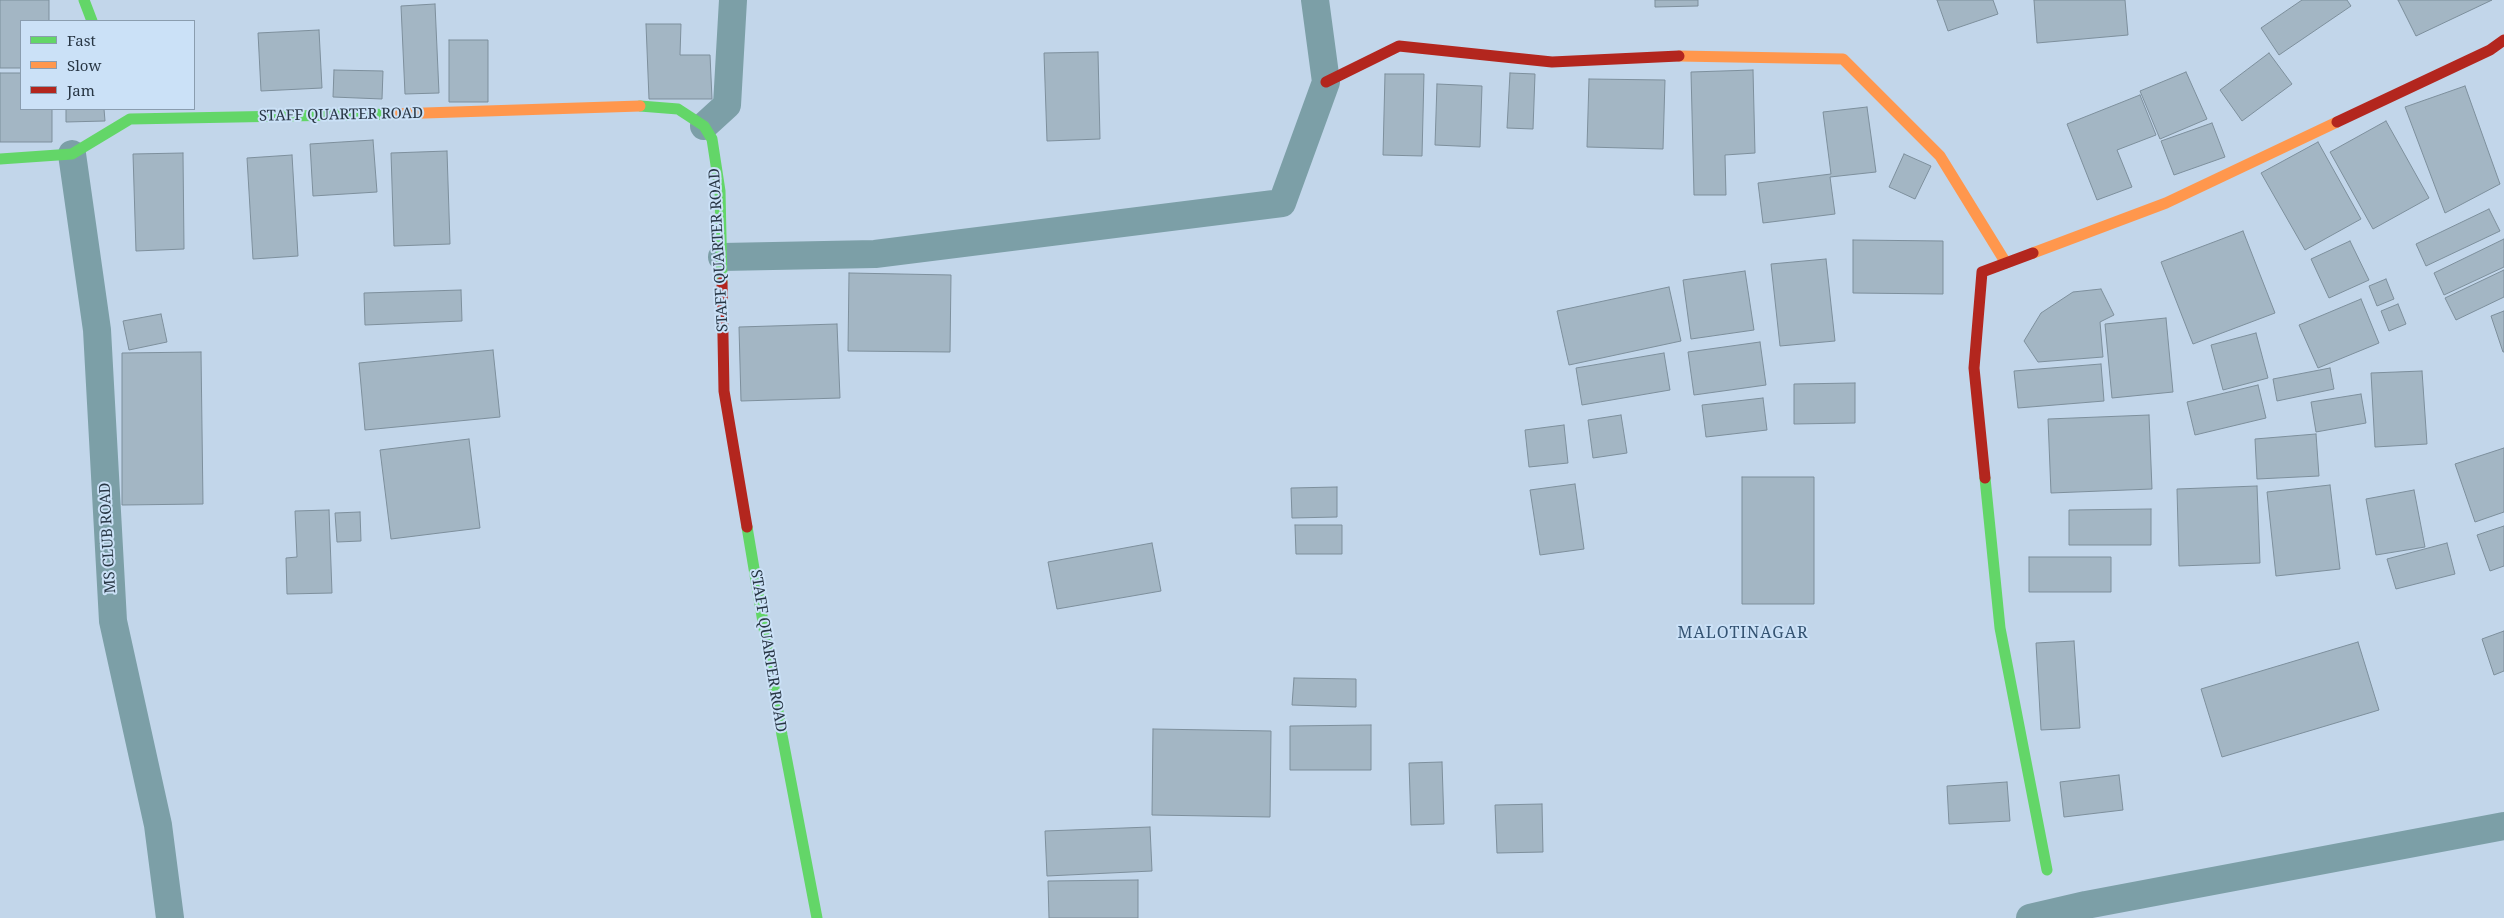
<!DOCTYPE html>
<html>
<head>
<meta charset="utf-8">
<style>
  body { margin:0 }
  #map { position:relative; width:2504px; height:918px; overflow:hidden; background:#c2d6ea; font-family:"Noto Serif",serif }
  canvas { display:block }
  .legend { position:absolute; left:20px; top:20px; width:175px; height:90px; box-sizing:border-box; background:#cbe1f7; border:1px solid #8a9daf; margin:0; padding:6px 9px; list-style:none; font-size:15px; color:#283644 }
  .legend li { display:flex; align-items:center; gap:10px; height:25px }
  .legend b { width:25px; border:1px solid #8a9daf }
</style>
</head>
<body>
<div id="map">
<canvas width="2504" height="918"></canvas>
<ul class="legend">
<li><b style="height:6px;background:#63d668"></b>Fast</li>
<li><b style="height:6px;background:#ff974d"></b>Slow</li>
<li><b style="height:6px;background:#b3261e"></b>Jam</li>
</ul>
</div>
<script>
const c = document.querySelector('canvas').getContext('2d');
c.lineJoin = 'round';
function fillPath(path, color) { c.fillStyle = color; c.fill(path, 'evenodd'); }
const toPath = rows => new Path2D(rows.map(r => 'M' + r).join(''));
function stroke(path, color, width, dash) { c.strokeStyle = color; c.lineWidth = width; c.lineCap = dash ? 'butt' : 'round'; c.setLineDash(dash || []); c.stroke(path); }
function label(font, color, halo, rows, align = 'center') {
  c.font = font + ' "Noto Serif",serif'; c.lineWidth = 4; c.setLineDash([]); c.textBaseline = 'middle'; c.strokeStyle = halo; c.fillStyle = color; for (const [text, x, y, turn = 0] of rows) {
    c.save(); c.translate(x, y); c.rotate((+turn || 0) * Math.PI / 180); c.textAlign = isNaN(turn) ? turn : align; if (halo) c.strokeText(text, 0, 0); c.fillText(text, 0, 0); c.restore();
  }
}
const building = toPath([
  [0,0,49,0,49,21,21,21,21,68,0,68,0,0],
  [1655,0,1698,0,1698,6,1655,7,1655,0],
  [1937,0,1993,0,1998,14,1948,31,1937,0],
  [2034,0,2125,0,2128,35,2037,43,2034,0],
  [2302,0,2347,0,2351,6,2279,55,2261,28,2302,0],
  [2398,0,2492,0,2416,36,2398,0],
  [435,4,439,93,405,94,401,6,435,4],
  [646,24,681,24,680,55,710,55,712,99,649,99,646,24],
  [319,30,322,88,261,91,258,33,319,30],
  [449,40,488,40,488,102,449,102,449,40],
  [1098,52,1100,139,1047,141,1044,53,1098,52],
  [2269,53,2292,84,2242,121,2220,90,2269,53],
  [334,70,383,71,382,99,333,97,334,70],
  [1753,70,1755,153,1725,155,1726,195,1694,195,1691,72,1753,70],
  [2186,72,2207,119,2160,139,2140,91,2186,72],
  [0,73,21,73,21,109,52,109,52,142,0,142,0,73],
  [1510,73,1535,74,1533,129,1507,128,1510,73],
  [1385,74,1424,74,1422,156,1383,155,1385,74],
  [1589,79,1665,80,1663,149,1587,147,1589,79],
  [1437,84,1482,86,1480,147,1435,145,1437,84],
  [2465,86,2500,184,2445,213,2405,107,2465,86],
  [2140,95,2156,135,2117,150,2132,187,2097,200,2067,124,2140,95],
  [1867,107,1876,172,1830,177,1835,214,1763,223,1758,183,1831,174,1823,112,1867,107],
  [66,109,104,109,105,121,66,122,66,109],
  [2386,121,2429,198,2373,229,2330,152,2386,121],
  [2212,123,2225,157,2174,175,2161,141,2212,123],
  [373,140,377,192,313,196,310,144,373,140],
  [2318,142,2361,219,2305,250,2261,173,2318,142],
  [447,151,450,244,394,246,391,153,447,151],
  [183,153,184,249,136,251,133,154,183,153],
  [1904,154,1931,166,1915,199,1889,187,1904,154],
  [292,155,298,256,253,259,247,158,292,155],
  [2489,209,2500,231,2426,266,2416,244,2489,209],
  [2243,231,2275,313,2193,344,2161,262,2243,231],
  [2504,239,2504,267,2444,295,2434,273,2504,239],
  [1853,240,1943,241,1943,294,1853,293,1853,240],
  [2350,241,2369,280,2329,298,2311,259,2350,241],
  [1826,259,1835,341,1780,346,1771,264,1826,259],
  [2504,270,2504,297,2456,320,2445,298,2504,270],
  [1745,271,1754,330,1691,339,1683,280,1745,271],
  [849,273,951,275,950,352,848,351,849,273],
  [2386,279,2394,299,2377,306,2369,286,2386,279],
  [1669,287,1681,341,1569,365,1557,311,1669,287],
  [2101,289,2114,315,2100,322,2103,357,2038,362,2024,341,2041,313,2073,292,2101,289],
  [461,290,462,321,365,325,364,293,461,290],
  [2361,299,2379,343,2318,368,2299,325,2361,299],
  [2398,304,2406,324,2389,331,2381,311,2398,304],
  [2504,311,2504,352,2503,352,2491,316,2504,311],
  [161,314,167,342,129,350,123,321,161,314],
  [2166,318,2173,392,2112,398,2105,324,2166,318],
  [837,324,840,398,741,401,739,327,837,324],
  [2256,333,2268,378,2223,390,2211,345,2256,333],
  [1760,342,1766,385,1694,395,1688,352,1760,342],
  [493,350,500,417,365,430,359,363,493,350],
  [201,352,203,504,122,505,122,353,201,352],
  [1664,353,1670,390,1582,405,1576,368,1664,353],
  [2101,364,2104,401,2018,408,2014,371,2101,364],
  [2330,368,2334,389,2277,401,2273,379,2330,368],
  [2422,371,2427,444,2375,447,2371,373,2422,371],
  [1855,383,1855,423,1794,424,1794,384,1855,383],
  [2258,385,2266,418,2195,435,2187,402,2258,385],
  [2361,394,2366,423,2316,432,2311,402,2361,394],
  [1763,398,1767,430,1706,437,1702,405,1763,398],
  [1621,415,1627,453,1593,458,1588,420,1621,415],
  [2149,415,2152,489,2051,493,2048,419,2149,415],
  [1564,425,1568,463,1529,467,1525,430,1564,425],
  [2316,434,2319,476,2257,479,2255,439,2316,434],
  [469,439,480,528,391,539,380,450,469,439],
  [2504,448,2504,512,2475,522,2455,464,2504,448],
  [1742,477,1814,477,1814,604,1742,604,1742,477],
  [1575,484,1584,549,1540,555,1530,490,1575,484],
  [2330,485,2340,569,2276,576,2267,492,2330,485],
  [2257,486,2260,563,2179,566,2177,489,2257,486],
  [1337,487,1337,517,1292,518,1291,488,1337,487],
  [2414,490,2425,547,2376,555,2366,499,2414,490],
  [2151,509,2151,545,2069,545,2069,510,2151,509],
  [329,510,332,593,287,594,286,558,297,557,295,511,329,510],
  [360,512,361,541,337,542,335,513,360,512],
  [1295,525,1342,525,1342,554,1296,554,1295,525],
  [2504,526,2504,566,2490,571,2477,535,2504,526],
  [1152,543,1161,591,1057,609,1048,562,1152,543],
  [2447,543,2455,574,2396,589,2387,559,2447,543],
  [2029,557,2111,557,2111,592,2029,592,2029,557],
  [2504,631,2504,671,2494,675,2482,639,2504,631],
  [2074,641,2080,728,2041,730,2036,643,2074,641],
  [2358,642,2379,710,2222,757,2201,689,2358,642],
  [1294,678,1356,679,1356,707,1292,705,1294,678],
  [1371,725,1371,770,1290,770,1290,726,1371,725],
  [1153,729,1271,731,1270,817,1152,815,1153,729],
  [1442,762,1444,824,1411,825,1409,763,1442,762],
  [2119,775,2123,810,2064,817,2060,782,2119,775],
  [2007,782,2010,821,1949,824,1947,786,2007,782],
  [1542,804,1543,852,1497,853,1495,805,1542,804],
  [1150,827,1152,871,1047,876,1045,831,1150,827],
  [1138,880,1138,918,1049,918,1048,881,1138,880]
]);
fillPath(building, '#a3b6c4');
stroke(building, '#7d8f9c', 1);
stroke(toPath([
  [704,126,727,105,733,0],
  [72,154,97,330,113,621,158,825,170,918],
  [722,257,875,254,1282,203,1326,82,1315,0],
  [2030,918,2086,905,2504,826]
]), '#7c9fa7', 28);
stroke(toPath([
  [84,0,92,21],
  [640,106,678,109,704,126,712,139,720,191,722,282],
  [0,159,72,154,130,119,394,114],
  [1985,478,2000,628,2047,870],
  [747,527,782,735,817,918]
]), '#63d668', 11);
stroke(toPath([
  [1679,56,1843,59,1940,156,2006,263],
  [394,114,640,106],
  [2033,253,2166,203,2337,122]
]), '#ff974d', 11);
stroke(toPath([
  [1326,82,1399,46,1552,62,1679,56],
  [2337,122,2490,50,2504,40],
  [722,282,724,391,747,527],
  [1985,478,1974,368,1982,272,2033,253]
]), '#b3261e', 11);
label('15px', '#283644', '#cbe1f7', [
  ["STAFF QUARTER ROAD",341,115,-1],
  ["STAFF QUARTER ROAD",719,250,-93],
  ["MS CLUB ROAD",108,538,-93],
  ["STAFF QUARTER ROAD",768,651,81]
]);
c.letterSpacing = '1px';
label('16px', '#345372', '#cbe1f7', [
  ["MALOTINAGAR",1743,633]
]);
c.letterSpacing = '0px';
</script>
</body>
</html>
